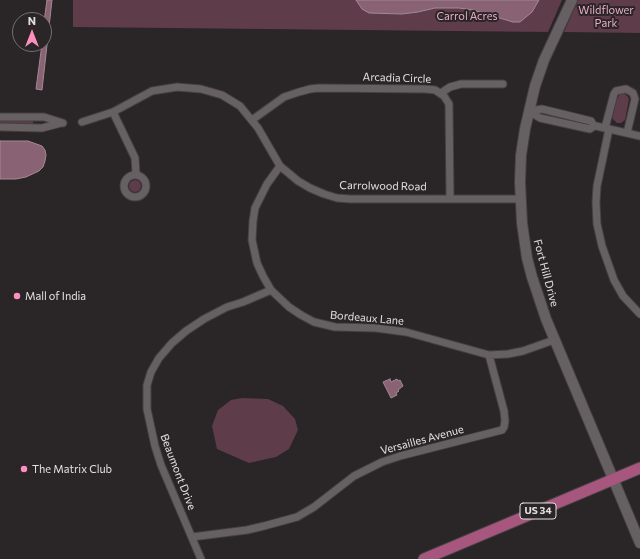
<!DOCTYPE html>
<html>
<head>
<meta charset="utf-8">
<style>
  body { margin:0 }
  #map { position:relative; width:640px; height:559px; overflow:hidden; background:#2a2527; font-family:Commissioner,sans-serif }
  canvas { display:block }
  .north { position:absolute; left:12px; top:12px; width:40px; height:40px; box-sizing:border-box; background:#2a2527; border:1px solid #747072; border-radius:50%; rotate:0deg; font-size:11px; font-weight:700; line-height:16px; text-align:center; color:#e4e0e2 }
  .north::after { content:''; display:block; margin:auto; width:14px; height:18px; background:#fd8ec0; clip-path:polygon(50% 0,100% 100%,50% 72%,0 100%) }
</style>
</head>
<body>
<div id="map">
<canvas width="640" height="559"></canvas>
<div class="north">N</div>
</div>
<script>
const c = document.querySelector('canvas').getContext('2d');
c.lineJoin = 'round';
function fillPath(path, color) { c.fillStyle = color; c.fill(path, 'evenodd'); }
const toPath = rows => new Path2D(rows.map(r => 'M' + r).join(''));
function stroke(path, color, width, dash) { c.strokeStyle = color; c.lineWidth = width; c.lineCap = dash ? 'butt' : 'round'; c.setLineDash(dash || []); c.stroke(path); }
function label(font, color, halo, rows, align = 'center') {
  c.font = font + ' Commissioner,sans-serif'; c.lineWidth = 4; c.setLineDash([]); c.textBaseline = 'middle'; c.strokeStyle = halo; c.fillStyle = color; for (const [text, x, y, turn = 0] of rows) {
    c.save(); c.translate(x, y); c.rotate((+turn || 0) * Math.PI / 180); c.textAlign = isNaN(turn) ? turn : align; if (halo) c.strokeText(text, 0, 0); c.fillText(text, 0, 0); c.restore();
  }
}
fillPath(toPath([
  [73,0,562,0,548,32,73,27],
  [578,0,640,0,640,33,564,32],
  [620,94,625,94,628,97,629,99,625,120,621,123,617,123,612,118,617,99],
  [0,119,33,119,33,124,0,124],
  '129 186a6 6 0 1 1 12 0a6 6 0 1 1-12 0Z',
  [242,398,268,399,283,406,295,419,298,430,289,449,276,457,249,463,217,449,212,426,218,410,231,400]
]), '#5e3c4a');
const water = toPath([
  [47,0,52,0,42,90,36,89,42,44,44,44,44,22,47,0],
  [356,0,539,0,532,12,520,22,513,22,473,10,459,8,435,8,418,12,402,14,369,13,362,9,356,0],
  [0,141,28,141,42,146,45,150,46,155,45,161,43,167,39,171,26,177,16,179,0,179,0,141],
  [390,379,391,382,397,379,398,381,400,380,403,386,398,390,399,391,396,393,397,395,391,398,383,382,390,379]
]);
fillPath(water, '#896373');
stroke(water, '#a48894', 1);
const street = toPath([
  [441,93,450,87,461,84,503,84],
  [529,111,540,118,590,129,594,126,596,126,640,136],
  [529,111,542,109,591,121,594,126],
  [113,112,135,158,136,174],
  [0,117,44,117,63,123],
  [252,120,284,97,299,92,310,89,319,88,425,89,435,90,444,96,449,104,450,198],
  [82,122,113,112,152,91,177,87,201,89,222,95,240,106,258,128,280,166,298,181,310,188,324,194,337,198,350,199,520,199],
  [0,127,42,128,61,123],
  [605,128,614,94,616,91,626,89,633,93,635,99,627,133],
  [609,129,597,186,596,202,597,224,602,246,614,280,623,296,640,314],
  [280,166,267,184,255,208,253,221,252,240,257,263,263,276,271,290,289,307,301,315,314,322,335,327,376,328,406,332,489,355,508,354,523,351,554,340],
  '124 186a11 11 0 1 1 22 0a11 11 0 1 1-22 0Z',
  [192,537,247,530,264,526,297,517,314,507,354,476,382,462,400,456,502,430,504,427,505,421,504,411,489,355],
  [201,559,161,465,155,446,147,409,147,385,151,372,159,358,172,343,186,331,204,319,227,307,243,302,271,290]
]);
const secondary = toPath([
  [572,0,544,60,535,86,525,129,521,155,520,182,522,223,527,258,532,277,546,319,640,543]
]);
const primary = toPath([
  [424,559,640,468]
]);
stroke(street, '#454042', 9);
stroke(secondary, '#454042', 12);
stroke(primary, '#454042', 13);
stroke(street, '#676063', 7);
stroke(secondary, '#676063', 10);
stroke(primary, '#a7567e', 11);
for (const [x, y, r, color] of [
  [17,296,4,"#fd8ec0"],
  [24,469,4,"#fd8ec0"]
]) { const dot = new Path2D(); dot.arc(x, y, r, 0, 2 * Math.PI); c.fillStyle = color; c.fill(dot); stroke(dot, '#2a2527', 1.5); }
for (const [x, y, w] of [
  [538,511,36]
]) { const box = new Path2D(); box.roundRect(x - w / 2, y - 8, w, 16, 3); c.fillStyle = '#2a2527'; c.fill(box); stroke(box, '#e4e0e2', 1); }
label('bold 10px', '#e4e0e2', null, [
  ["US 34",538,511]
]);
label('11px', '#edacc6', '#2a2527', [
  ["Wildflower",606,10],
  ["Park",606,23],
  ["Carrol Acres",467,16]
]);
label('11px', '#e4e0e2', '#2a2527', [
  ["Arcadia Circle",397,78,2],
  ["Carrolwood Road",383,186,1],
  ["Fort Hill Drive",546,273,75],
  ["Bordeaux Lane",367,318,5],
  ["Versailles Avenue",422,440,-15],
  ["Beaumont Drive",178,472,69]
]);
label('11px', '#e4e0e2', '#2a2527', [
  ["Mall of India",25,296],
  ["The Matrix Club",32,469]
], 'left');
</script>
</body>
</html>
